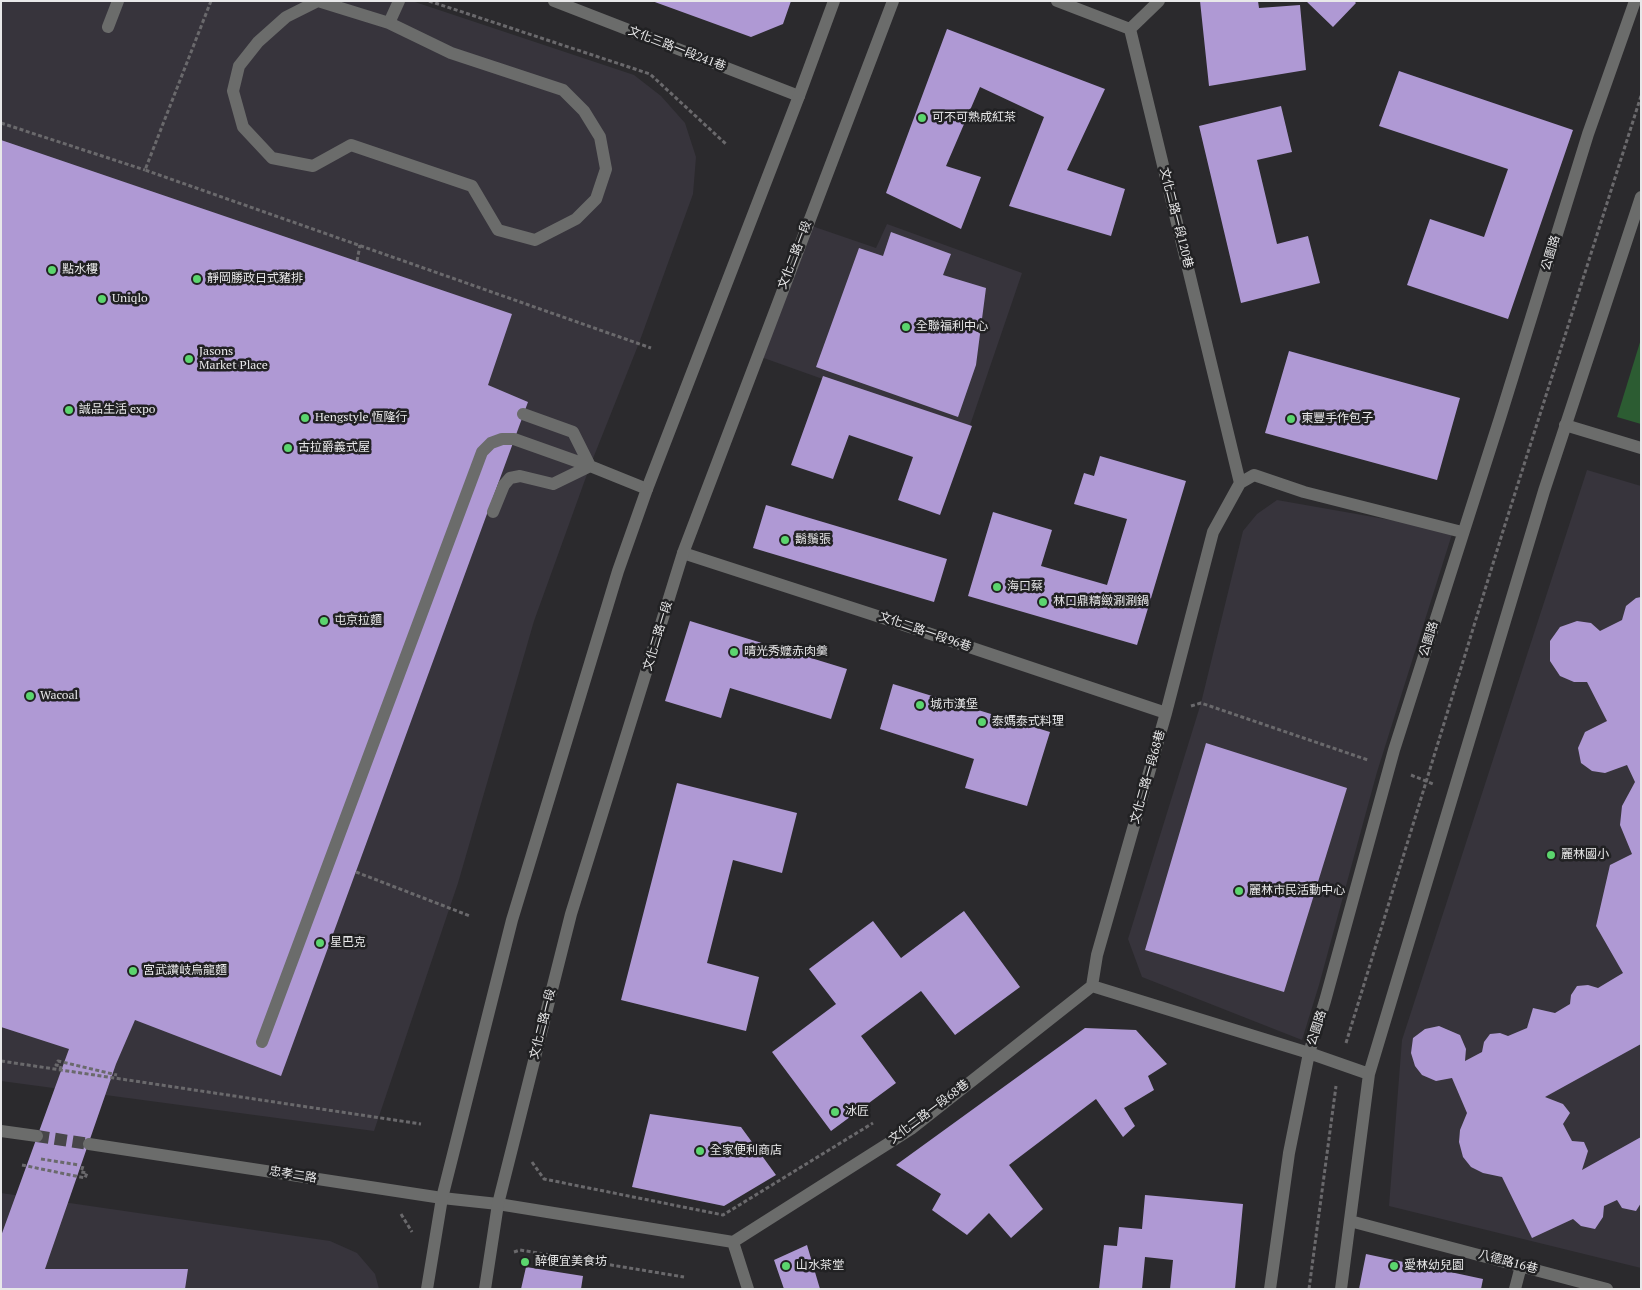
<!DOCTYPE html>
<html>
<head>
<meta charset="utf-8">
<style>
  body { margin:0 }
  #map { position:relative; width:1642px; height:1290px; overflow:hidden; background:#2b2a2d; font-family:"PT Serif",serif }
  canvas { display:block }
  .frame { position:absolute; inset:0; border:2px solid #e8e8e9; pointer-events:none }
</style>
</head>
<body>
<div id="map">
<canvas width="1642" height="1290"></canvas>
<div class="frame"></div>
</div>
<script>
const c = document.querySelector('canvas').getContext('2d');
c.lineJoin = 'round';
function fillPath(path, color) { c.fillStyle = color; c.fill(path, 'evenodd'); }
const toPath = rows => new Path2D(rows.map(r => 'M' + r).join(''));
function stroke(path, color, width, dash) { c.strokeStyle = color; c.lineWidth = width; c.lineCap = dash ? 'butt' : 'round'; c.setLineDash(dash || []); c.stroke(path); }
function label(font, color, halo, rows, align = 'center') {
  c.font = font + ' "PT Serif","Noto Sans TC",serif'; c.lineWidth = 5; c.setLineDash([]); c.textBaseline = 'middle'; c.strokeStyle = halo; c.fillStyle = color; for (const [text, x, y, turn = 0] of rows) {
    c.save(); c.translate(x, y); c.rotate((+turn || 0) * Math.PI / 180); c.textAlign = isNaN(turn) ? turn : align; if (halo) c.strokeText(text, 0, 0); c.fillText(text, 0, 0); c.restore();
  }
}
fillPath(toPath([
  [1,1,412,1,634,75,661,96,685,123,696,157,693,194,639,343,590,466,534,621,458,883,374,1131,1,1081],
  [887,224,1022,273,968,431,761,357,809,225,876,248],
  [1587,470,1641,486,1641,1268,1389,1206,1402,1040],
  [1277,500,1453,531,1377,772,1319,985,1302,1040,1142,977,1128,939,1201,703,1243,531,1257,514],
  [1,1193,330,1241,357,1253,375,1274,379,1289,1,1289]
]), '#37343c');
fillPath(toPath([
  [1641,339,1641,424,1617,417]
]), '#2c5c32');
fillPath(toPath([
  [652,1,791,1,783,24,751,37],
  [1200,1,1258,1,1259,8,1300,5,1306,70,1209,86],
  [1306,1,1354,1,1356,3,1333,27],
  [947,29,1105,89,1067,170,1125,189,1111,236,1009,206,1044,117,980,87,946,166,981,177,961,229,886,193],
  [1399,71,1573,130,1508,319,1407,285,1430,219,1484,237,1508,169,1379,126],
  [1281,106,1292,152,1257,160,1277,244,1308,236,1320,283,1241,303,1199,126],
  [1,140,512,314,488,385,528,402,281,1076,135,1020,116,1064,45,1269,188,1269,185,1289,1,1289,1,1236,69,1049,1,1027],
  [891,232,951,254,943,275,986,288,976,365,958,417,816,367,859,248,883,256],
  [1289,351,1460,398,1437,480,1265,433],
  [823,376,972,426,940,515,898,500,913,457,849,435,833,479,791,465],
  [1100,456,1186,481,1137,645,968,596,993,512,1052,530,1041,566,1107,585,1127,519,1074,504,1084,473,1094,476],
  [766,505,947,559,934,602,753,548],
  [1641,597,1641,1044,1545,1097,1563,1104,1570,1113,1563,1124,1572,1141,1584,1142,1588,1151,1582,1170,1641,1137,1641,1203,1636,1211,1622,1208,1617,1200,1604,1206,1603,1217,1595,1229,1581,1226,1573,1219,1532,1238,1502,1177,1483,1173,1471,1167,1463,1157,1459,1142,1460,1130,1467,1113,1452,1078,1436,1081,1422,1075,1415,1066,1411,1053,1413,1038,1425,1029,1439,1026,1460,1035,1466,1049,1465,1061,1482,1052,1484,1042,1490,1034,1500,1033,1508,1036,1527,1028,1533,1008,1555,1013,1570,1004,1571,995,1577,986,1588,985,1598,988,1623,973,1596,926,1610,865,1632,854,1620,825,1622,806,1635,782,1627,765,1605,773,1592,771,1581,763,1578,748,1585,732,1607,721,1587,682,1574,682,1560,676,1550,661,1550,641,1560,627,1577,621,1591,623,1600,631,1622,620,1626,606,1636,598],
  [690,621,847,669,831,719,730,688,721,718,665,701],
  [893,684,1050,732,1027,806,965,788,974,759,880,729],
  [1206,743,1347,788,1284,992,1145,950],
  [677,783,797,813,782,873,733,860,707,963,759,977,746,1031,621,1000],
  [964,911,1020,987,955,1035,921,991,861,1036,896,1083,831,1131,772,1052,836,1004,809,969,873,921,901,958],
  [1085,1028,1136,1030,1167,1064,1148,1076,1154,1090,1124,1108,1135,1126,1123,1137,1096,1099,1009,1165,1043,1209,1011,1238,989,1213,967,1235,932,1210,941,1194,896,1165],
  [650,1114,741,1127,776,1175,724,1206,632,1187],
  [1145,1195,1243,1204,1235,1289,1170,1289,1173,1260,1145,1257,1142,1289,1099,1289,1104,1245,1117,1246,1119,1227,1142,1229],
  [807,1245,820,1289,784,1289,774,1260],
  [1366,1254,1483,1279,1481,1289,1359,1289],
  [526,1267,583,1276,581,1289,521,1289]
]), '#af99d4');
stroke(toPath([
  [37,1136,89,1144]
]), '#474649', 12, [12, 6]);
stroke(toPath([
  [211,1,145,170,651,348],
  [429,1,650,74,727,145],
  [1,123,145,170],
  [357,261,360,245],
  [1191,706,1201,703,1368,760],
  [1411,775,1433,784],
  [356,872,470,916],
  [1346,1043,1503,531,1641,96],
  [1,1061,421,1124],
  [60,1070,61,1066,56,1065,58,1061,117,1075],
  [41,1159,79,1165],
  [532,1162,544,1179,723,1215,873,1123],
  [22,1165,85,1178,87,1173,81,1172,83,1166],
  [401,1214,412,1232],
  [514,1252,520,1250,684,1277],
  [1309,1289,1336,1086]
]), '#6a696c', 3, [4, 2.5]);
stroke(toPath([
  [318,1,389,23,451,53,563,90,584,111,600,137,606,169,596,199,576,219,535,240,498,230,472,186,351,145,313,166,272,158,243,127,233,91,239,66,258,42,286,17,318,1],
  [389,23,399,1],
  [108,27,118,1],
  [523,414,573,432,590,466],
  [493,512,504,485,510,478,520,476,553,484,590,466],
  [262,1042,482,452,491,443,502,439,514,439,590,466,647,489]
]), '#6b6c6b', 12);
stroke(toPath([
  [554,1,799,96],
  [1057,1,1130,29,1240,483],
  [1130,29,1159,1],
  [1565,425,1641,448],
  [683,553,874,615,1166,713],
  [1369,1074,1309,1053,1092,986,1097,955,1166,713,1213,532,1240,483,1254,475,1304,492,1462,532],
  [1,1131,37,1136],
  [89,1144,442,1198,498,1204,733,1242,911,1129,1092,986],
  [1350,1221,1607,1289],
  [733,1242,748,1289],
  [1270,1289,1289,1153,1309,1053,1325,1001,1394,750,1500,418,1588,134,1635,1],
  [1341,1289,1369,1074,1544,491,1641,197],
  [1515,1289,1521,1266]
]), '#6b6c6b', 12);
stroke(toPath([
  [427,1289,442,1198,512,920,618,571,647,489,799,96,834,1],
  [485,1289,498,1204,571,914,683,553,893,1]
]), '#6b6c6b', 12);
for (const [x, y, r, color] of [
  [922,118,5,"#5bd56e"],
  [52,270,5,"#5bd56e"],
  [197,279,5,"#5bd56e"],
  [102,299,5,"#5bd56e"],
  [906,327,5,"#5bd56e"],
  [189,359,5,"#5bd56e"],
  [69,410,5,"#5bd56e"],
  [305,418,5,"#5bd56e"],
  [1291,419,5,"#5bd56e"],
  [288,448,5,"#5bd56e"],
  [785,540,5,"#5bd56e"],
  [997,587,5,"#5bd56e"],
  [1043,602,5,"#5bd56e"],
  [324,621,5,"#5bd56e"],
  [734,652,5,"#5bd56e"],
  [30,696,5,"#5bd56e"],
  [920,705,5,"#5bd56e"],
  [982,722,5,"#5bd56e"],
  [1551,855,5,"#5bd56e"],
  [1239,891,5,"#5bd56e"],
  [320,943,5,"#5bd56e"],
  [133,971,5,"#5bd56e"],
  [835,1112,5,"#5bd56e"],
  [700,1151,5,"#5bd56e"],
  [525,1262,5,"#5bd56e"],
  [786,1266,5,"#5bd56e"],
  [1394,1266,5,"#5bd56e"]
]) { const dot = new Path2D(); dot.arc(x, y, r, 0, 2 * Math.PI); c.fillStyle = color; c.fill(dot); stroke(dot, '#212123', 2); }
label('12px', '#e8e8e9', '#212123', [
  ["文化三路一段241巷",677,49,21],
  ["文化二路一段120巷",1176,218,76],
  ["公園路",1551,253,-73],
  ["文化二路一段",795,255,-69],
  ["文化二路一段96巷",925,632,19],
  ["文化二路一段",658,636,-73],
  ["公園路",1429,639,-73],
  ["文化二路一段68巷",1148,777,-74],
  ["文化二路一段",543,1024,-76],
  ["公園路",1317,1028,-72],
  ["文化二路一段68巷",929,1112,-37],
  ["忠孝二路",293,1175,9],
  ["八德路16巷",1508,1262,15]
]);
label('12px', '#e8e8e9', '#212123', [
  ["可不可熟成紅茶",932,118],
  ["點水樓",62,270],
  ["靜岡勝政日式豬排",207,279],
  ["Uniqlo",112,299],
  ["全聯福利中心",916,327],
  ["Jasons",199,352],
  ["Market Place",199,366],
  ["誠品生活 expo",79,410],
  ["Hengstyle 恆隆行",315,418],
  ["東豐手作包子",1301,419],
  ["古拉爵義式屋",298,448],
  ["鬍鬚張",795,540],
  ["海口蔡",1007,587],
  ["林口鼎精緻涮涮鍋",1053,602],
  ["屯京拉麵",334,621],
  ["晴光秀嬤赤肉羹",744,652],
  ["Wacoal",40,696],
  ["城市漢堡",930,705],
  ["泰媽泰式料理",992,722],
  ["麗林國小",1561,855],
  ["麗林市民活動中心",1249,891],
  ["星巴克",330,943],
  ["宮武讚岐烏龍麵",143,971],
  ["冰匠",845,1112],
  ["全家便利商店",710,1151],
  ["醉便宜美食坊",535,1262],
  ["山水茶堂",796,1266],
  ["愛林幼兒園",1404,1266]
], 'left');
</script>
</body>
</html>
